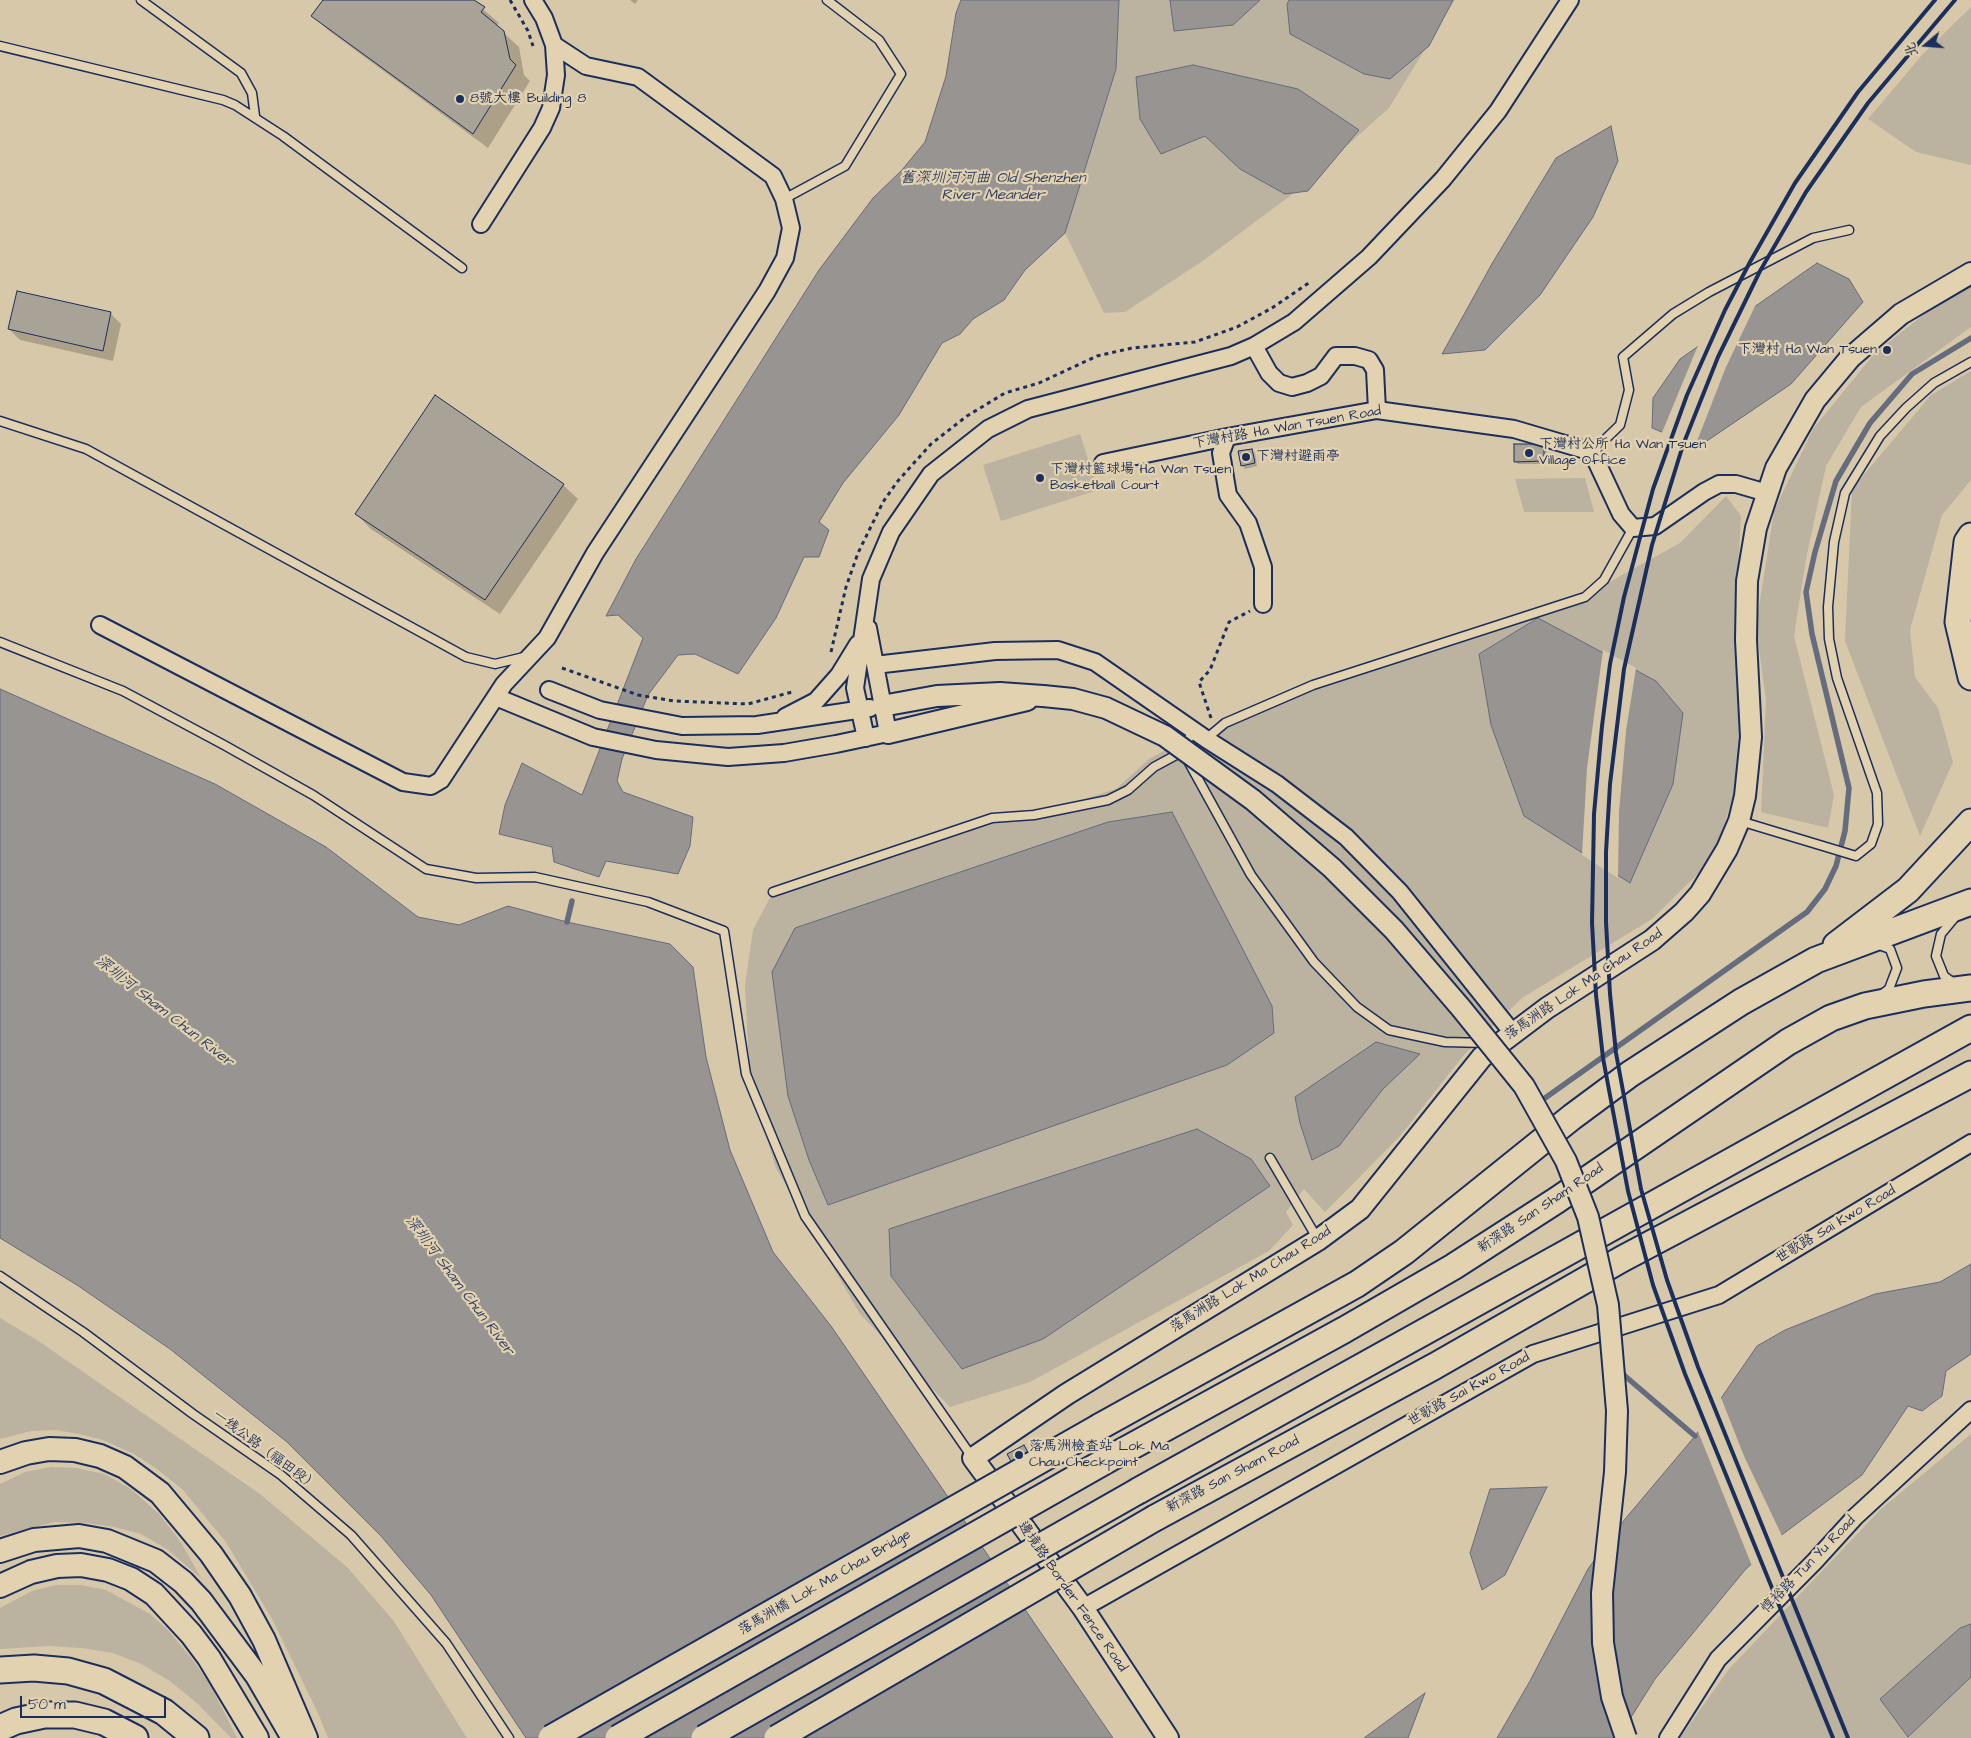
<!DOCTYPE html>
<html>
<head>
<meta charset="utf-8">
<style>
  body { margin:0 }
  #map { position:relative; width:1971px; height:1738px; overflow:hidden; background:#d7c8aa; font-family:"Architects Daughter","LXGW WenKai TC",sans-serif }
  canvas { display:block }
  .north { position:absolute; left:1901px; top:20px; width:50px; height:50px; -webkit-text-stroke:4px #e3d2af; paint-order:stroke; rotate:252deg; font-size:14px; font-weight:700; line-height:20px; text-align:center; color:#1b2f5e }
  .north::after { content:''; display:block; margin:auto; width:18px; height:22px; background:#1b2f5e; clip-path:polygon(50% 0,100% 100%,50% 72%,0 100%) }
  .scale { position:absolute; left:20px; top:1696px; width:146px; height:22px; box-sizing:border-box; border:2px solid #1b2f5e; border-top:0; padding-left:6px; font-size:15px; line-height:18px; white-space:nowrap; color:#1b2f5e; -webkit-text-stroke:4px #e3d2af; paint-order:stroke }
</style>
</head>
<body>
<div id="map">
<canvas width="1971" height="1738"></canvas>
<div class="north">北</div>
<div class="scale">50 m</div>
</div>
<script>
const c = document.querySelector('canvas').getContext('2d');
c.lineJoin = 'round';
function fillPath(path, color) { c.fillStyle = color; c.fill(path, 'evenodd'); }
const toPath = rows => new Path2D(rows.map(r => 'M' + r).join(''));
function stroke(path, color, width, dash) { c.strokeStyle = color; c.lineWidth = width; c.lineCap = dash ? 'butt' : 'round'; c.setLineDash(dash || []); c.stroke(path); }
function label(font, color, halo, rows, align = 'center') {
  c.font = font + ' "Architects Daughter","LXGW WenKai TC",sans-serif'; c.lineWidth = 4.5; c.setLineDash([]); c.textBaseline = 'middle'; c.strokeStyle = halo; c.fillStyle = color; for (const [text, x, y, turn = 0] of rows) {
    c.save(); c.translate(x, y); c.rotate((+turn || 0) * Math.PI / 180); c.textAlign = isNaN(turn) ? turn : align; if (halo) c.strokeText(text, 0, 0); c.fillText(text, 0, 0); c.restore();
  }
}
fillPath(toPath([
  [1119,0,1455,0,1389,108,1294,193,1204,260,1125,312,1104,313,1065,233,1116,57],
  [1971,7,1971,165,1916,152,1868,119,1922,55],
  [1971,286,1971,327,1861,407,1826,466,1806,559,1794,636,1834,795,1828,828,1761,812,1766,700,1756,626,1774,511,1813,429,1875,353,1936,305],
  [1971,371,1971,480,1942,515,1910,630,1915,677,1938,708,1953,762,1920,836,1845,641,1852,489,1931,395],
  [1080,434,1098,490,1001,521,983,465],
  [1585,478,1594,512,1524,512,1515,479],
  [1726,496,1741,516,1735,626,1741,772,1713,859,1652,919,1522,998,1463,1056,1400,1136,1325,1212,1304,1189,1286,1212,1293,1225,1269,1251,1030,1382,950,1407,860,1314,776,1168,750,1084,745,985,753,930,773,892,992,818,1034,815,1116,789,1149,759,1169,748,1313,685,1577,600,1680,543],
  [0,1318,37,1340,260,1494,347,1567,393,1620,467,1738,328,1738,318,1713,271,1617,226,1542,182,1489,157,1469,134,1454,103,1440,79,1434,56,1430,31,1431,0,1439],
  [1971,1434,1971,1738,1680,1738,1729,1669,1880,1510],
  [51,1467,76,1468,104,1474,131,1489,159,1514,182,1544,201,1578,167,1549,141,1534,114,1527,86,1523,54,1522,0,1536,0,1484,25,1472],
  [56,1585,81,1585,106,1590,150,1614,169,1631,192,1659,211,1686,237,1738,231,1738,198,1704,170,1681,141,1664,113,1653,82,1648,49,1646,0,1649,0,1608,32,1591]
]), '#bbb29f');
const water = toPath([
  [961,0,1119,0,1116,69,1065,233,1025,270,1004,300,973,319,960,334,942,343,899,415,843,483,819,522,829,530,819,557,804,557,776,618,738,674,695,654,678,655,648,695,622,759,617,781,623,792,693,817,690,846,678,874,606,861,599,877,554,862,552,847,499,834,505,805,522,763,582,795,643,638,618,615,606,616,636,559,819,270,873,198,901,171,925,142,946,76,956,13,961,0],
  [1170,0,1260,0,1233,25,1174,31,1170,0],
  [1289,0,1453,0,1429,46,1390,79,1364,74,1290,34,1287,4,1289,0],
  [1193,65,1298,89,1359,130,1308,191,1285,194,1240,169,1205,136,1161,154,1140,119,1136,77,1193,65],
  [1611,126,1618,161,1593,217,1540,295,1485,350,1442,354,1493,262,1556,158,1611,126],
  [1817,263,1849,279,1863,302,1791,384,1698,447,1652,428,1653,398,1680,359,1817,263],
  [1538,618,1656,681,1683,713,1673,784,1630,883,1524,816,1491,725,1479,654,1538,618],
  [0,689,215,784,326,847,418,917,459,925,508,906,567,922,670,944,693,967,706,1057,730,1150,773,1252,831,1326,1113,1738,526,1738,431,1595,381,1536,287,1442,170,1349,77,1285,0,1238,0,689],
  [1172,812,1272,1006,1274,1033,1227,1065,828,1205,809,1160,788,1096,772,972,795,928,1108,822,1172,812],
  [1376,1042,1420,1054,1383,1089,1339,1146,1312,1160,1300,1123,1295,1097,1376,1042],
  [1197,1129,1251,1159,1270,1186,1043,1339,962,1369,891,1276,889,1229,1197,1129],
  [1971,1264,1971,1354,1946,1371,1942,1396,1922,1411,1908,1406,1862,1475,1783,1534,1745,1570,1655,1679,1618,1738,1497,1738,1530,1681,1588,1569,1615,1531,1695,1436,1757,1346,1785,1330,1875,1294,1940,1282,1971,1264],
  [1547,1487,1505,1575,1482,1590,1470,1553,1490,1489,1547,1487],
  [1971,1624,1971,1677,1908,1737,1880,1699,1960,1628,1971,1624],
  [1425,1693,1408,1738,1364,1738,1425,1693]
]);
fillPath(water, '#979491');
stroke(water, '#656c7d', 1);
fillPath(toPath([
  [1757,302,1726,367,1694,449,1661,435,1699,343],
  [1603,650,1636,668,1626,731,1619,812,1618,878,1582,855,1587,768],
  [1720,1395,1744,1456,1783,1538,1752,1566,1697,1429]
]), '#d7c8aa');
fillPath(toPath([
  [324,0,472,0,499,23,496,26,519,47,524,75,530,81,488,148,328,30,313,15],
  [630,0,638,0,635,4],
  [110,313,121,324,113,361,20,340,9,329],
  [1544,445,1547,448,1547,464,1518,464,1515,461],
  [1252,450,1255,453,1257,466,1245,469,1242,465],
  [563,485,578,499,500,614,371,529,356,514]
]), '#0003');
stroke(toPath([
  [567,922,572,901],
  [1538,1103,1807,912,1825,889,1836,866,1845,831,1849,788,1812,634,1806,592,1815,552,1836,481,1870,423,1912,374,1971,338],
  [1620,1369,1625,1376,1695,1436]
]), '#656c7d', 5.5);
const building = toPath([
  [323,0,474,0,485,7,481,12,504,31,510,59,516,65,473,134,311,16,323,0],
  [17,291,111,312,103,351,8,329,17,291],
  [435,395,564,484,485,600,355,514,435,395],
  [1514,444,1544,444,1544,461,1514,462,1514,444],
  [1252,449,1255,463,1241,466,1238,451,1252,449],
  [1024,1445,1030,1456,1013,1465,1007,1454,1024,1445]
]);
fillPath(building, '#a8a297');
stroke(building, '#1b2f5e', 1);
const service = toPath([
  [141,0,241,73,252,93,255,116],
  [0,46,223,100,235,105,283,136,462,268],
  [784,199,845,166,901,74,879,40,827,0],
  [0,421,86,449,466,657,495,664,524,657],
  [1592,452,1620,425,1629,390,1623,357,1673,314,1709,292,1813,238,1849,230],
  [0,642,123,691,224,745,313,795,426,869,476,878,535,877,648,902,724,931,746,1074,805,1216,972,1457],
  [1206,739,1225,723,1313,685,1585,597,1604,580,1633,528],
  [1187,759,1251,875,1314,962,1357,1007,1389,1030,1445,1042,1486,1043],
  [1740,821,1856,856,1871,844,1878,824,1877,793,1837,678,1829,639,1828,607,1834,542,1845,493,1880,436,1906,408,1934,383,1971,362],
  [773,892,992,818,1034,815,1108,800,1128,790,1154,767,1178,754,1194,731],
  [1877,944,1890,949,1897,968,1889,989,1881,995],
  [1955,984,1944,976,1936,956,1941,934,1956,916],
  [1270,1158,1317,1238],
  [0,1276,83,1332,193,1414,281,1475,351,1535,446,1643,509,1738]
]);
const minor = toPath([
  [481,224,542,128,551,108,556,75,554,45,544,18,533,0],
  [1254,346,1269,373,1279,383,1292,387,1307,383,1321,376,1336,356,1355,356,1369,360,1375,370,1377,410],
  [1227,437,1221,453,1228,495,1248,523,1263,567,1263,604],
  [1103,463,1227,437,1377,410,1514,429,1592,452,1621,514,1633,528,1655,526,1704,492,1719,484,1736,484,1767,493],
  [100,625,403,782,431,786,441,780,504,684,547,638,595,553,767,291,785,258,791,228,784,199,773,176,638,77,586,66,554,45],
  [875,665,995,651,1058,650,1095,662,1206,739,1277,784,1346,837,1400,892,1512,1032],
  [549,690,600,710,682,726,757,725,870,708],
  [496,697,593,737,656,750,728,757,784,753,836,744,888,733,868,628],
  [785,717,816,701,839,675,858,644],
  [866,738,855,688,871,579,891,532,931,474,988,429,1028,409,1231,356,1254,346,1294,322,1369,257,1443,179,1498,111,1570,0],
  [1083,1608,1533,1354,1719,1295,1971,1143],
  [1668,1738,1718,1659,1815,1561,1855,1517,1971,1410]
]);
const tertiary = toPath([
  [882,706,937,696,1000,693,1043,696],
  [888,733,1027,700],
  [1168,1738,1083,1608,973,1458,1067,1394,1318,1240,1360,1209,1482,1057,1547,1008,1652,940,1684,912,1700,894,1727,849,1739,821,1745,796,1751,737,1746,640,1747,581,1756,528,1776,468,1815,400,1850,358,1901,314,1971,273]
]);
const secondary = toPath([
  [0,1462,26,1453,49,1449,75,1450,100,1456,125,1467,160,1493,211,1554,240,1596,264,1640,306,1738],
  [0,1551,34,1540,79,1536,107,1541,156,1561,183,1582,201,1601,257,1676,293,1738],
  [0,1586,31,1572,57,1566,81,1565,108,1570,131,1579,154,1594,191,1634,209,1658,257,1738]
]);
const primary = toPath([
  [1971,536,1967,542,1958,622,1971,677],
  [1836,945,1908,890,1971,822],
  [1099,1427,1357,1284,1404,1252,1572,1117,1630,1074,1741,1002,1816,960,1971,902],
  [1116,1455,1344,1330,1453,1267,1557,1200,1788,1042,1831,1018,1865,1006,1924,994,1971,988],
  [1138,1491,1971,1028],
  [1155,1518,1435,1366,1622,1259,1971,1074],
  [0,1670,34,1668,68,1671,104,1681,164,1712,196,1738],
  [0,1728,16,1721,44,1715,75,1715,104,1722,135,1738]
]);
stroke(service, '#1b2f5e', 11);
stroke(minor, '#1b2f5e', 20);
stroke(tertiary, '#1b2f5e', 24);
stroke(secondary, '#1b2f5e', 26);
stroke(primary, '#1b2f5e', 29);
stroke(toPath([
  [510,0,528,31,533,46],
  [831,652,846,587,858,553,883,502,897,482,931,444,967,416,1005,393,1039,383,1097,356,1132,348,1195,342,1237,327,1272,308,1310,282],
  [562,668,638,695,674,701,748,704,792,692],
  [1211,718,1199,682,1210,670,1229,622,1250,611]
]), '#1b2f5e', 3, [4, 4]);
stroke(service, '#e3d2af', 8);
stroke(minor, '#e3d2af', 16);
stroke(tertiary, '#e3d2af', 20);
stroke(secondary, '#e3d2af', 22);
stroke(primary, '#e3d2af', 25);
stroke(toPath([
  [1833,1738,1685,1374,1653,1285,1628,1191,1603,1058,1596,995,1592,923,1594,814,1602,726,1610,664,1624,597,1653,489,1687,395,1725,310,1750,262,1795,183,1858,92,1935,0],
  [1848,1738,1698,1367,1667,1280,1641,1189,1616,1053,1610,994,1606,922,1606,852,1610,784,1624,669,1652,545,1683,445,1718,357,1760,271,1806,192,1868,103,1955,0]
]), '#1b2f5e', 4);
const tertiaryBridge = toPath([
  [1043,696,1073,699,1106,708,1165,736,1253,800,1332,868,1394,930,1461,1008,1524,1086,1566,1161,1588,1217,1608,1305,1617,1411,1615,1472,1602,1593,1603,1643,1612,1697,1626,1738]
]);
const primaryBridge = toPath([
  [551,1738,1099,1427],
  [618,1738,1116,1455],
  [704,1738,1138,1491],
  [777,1738,1155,1518]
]);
stroke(tertiaryBridge, '#1b2f5e', 24, []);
stroke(primaryBridge, '#1b2f5e', 29, []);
stroke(tertiaryBridge, '#e3d2af', 20);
stroke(primaryBridge, '#e3d2af', 25);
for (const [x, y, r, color] of [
  [460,99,5,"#1b2f5e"],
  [1887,350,5,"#1b2f5e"],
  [1529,453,5,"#1b2f5e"],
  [1246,457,5,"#1b2f5e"],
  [1040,478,5,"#1b2f5e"],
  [1019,1455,5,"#1b2f5e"]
]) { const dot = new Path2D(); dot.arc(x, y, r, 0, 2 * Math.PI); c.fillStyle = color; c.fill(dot); stroke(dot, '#e3d2af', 2); }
label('14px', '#1b2f5e', '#e3d2af', [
  ["8號大樓 Building 8",470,99],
  ["下灣村 Ha Wan Tsuen",1877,350,"right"],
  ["下灣村公所 Ha Wan Tsuen",1539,445],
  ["Village Office",1539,461],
  ["下灣村避雨亭",1256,457],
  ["下灣村籃球場 Ha Wan Tsuen",1050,470],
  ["Basketball Court",1050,486],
  ["落馬洲檢查站 Lok Ma",1029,1447],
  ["Chau Checkpoint",1029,1463]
], 'left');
label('14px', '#1b2f5e', '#e3d2af', [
  ["下灣村路 Ha Wan Tsuen Road",1287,428,-10],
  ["落馬洲路 Lok Ma Chau Road",1584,985,-34],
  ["新深路 San Sham Road",1541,1209,-34],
  ["世歌路 Sai Kwo Road",1836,1225,-31],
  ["落馬洲路 Lok Ma Chau Road",1251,1280,-32],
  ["世歌路 Sai Kwo Road",1469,1390,-29],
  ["一线公路（福田段）",265,1451,36],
  ["新深路 San Sham Road",1233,1475,-28],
  ["惇裕路 Tun Yu Road",1809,1565,-46],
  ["落馬洲橋 Lok Ma Chau Bridge",825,1583,-30],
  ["邊境路 Border Fence Road",1072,1597,55]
]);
label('italic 15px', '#344368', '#e3d2af', [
  ["舊深圳河河曲 Old Shenzhen",993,179],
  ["River Meander",993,196],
  ["深圳河 Sham Chun River",164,1012,38],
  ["深圳河 Sham Chun River",459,1286,53]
]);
</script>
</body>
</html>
